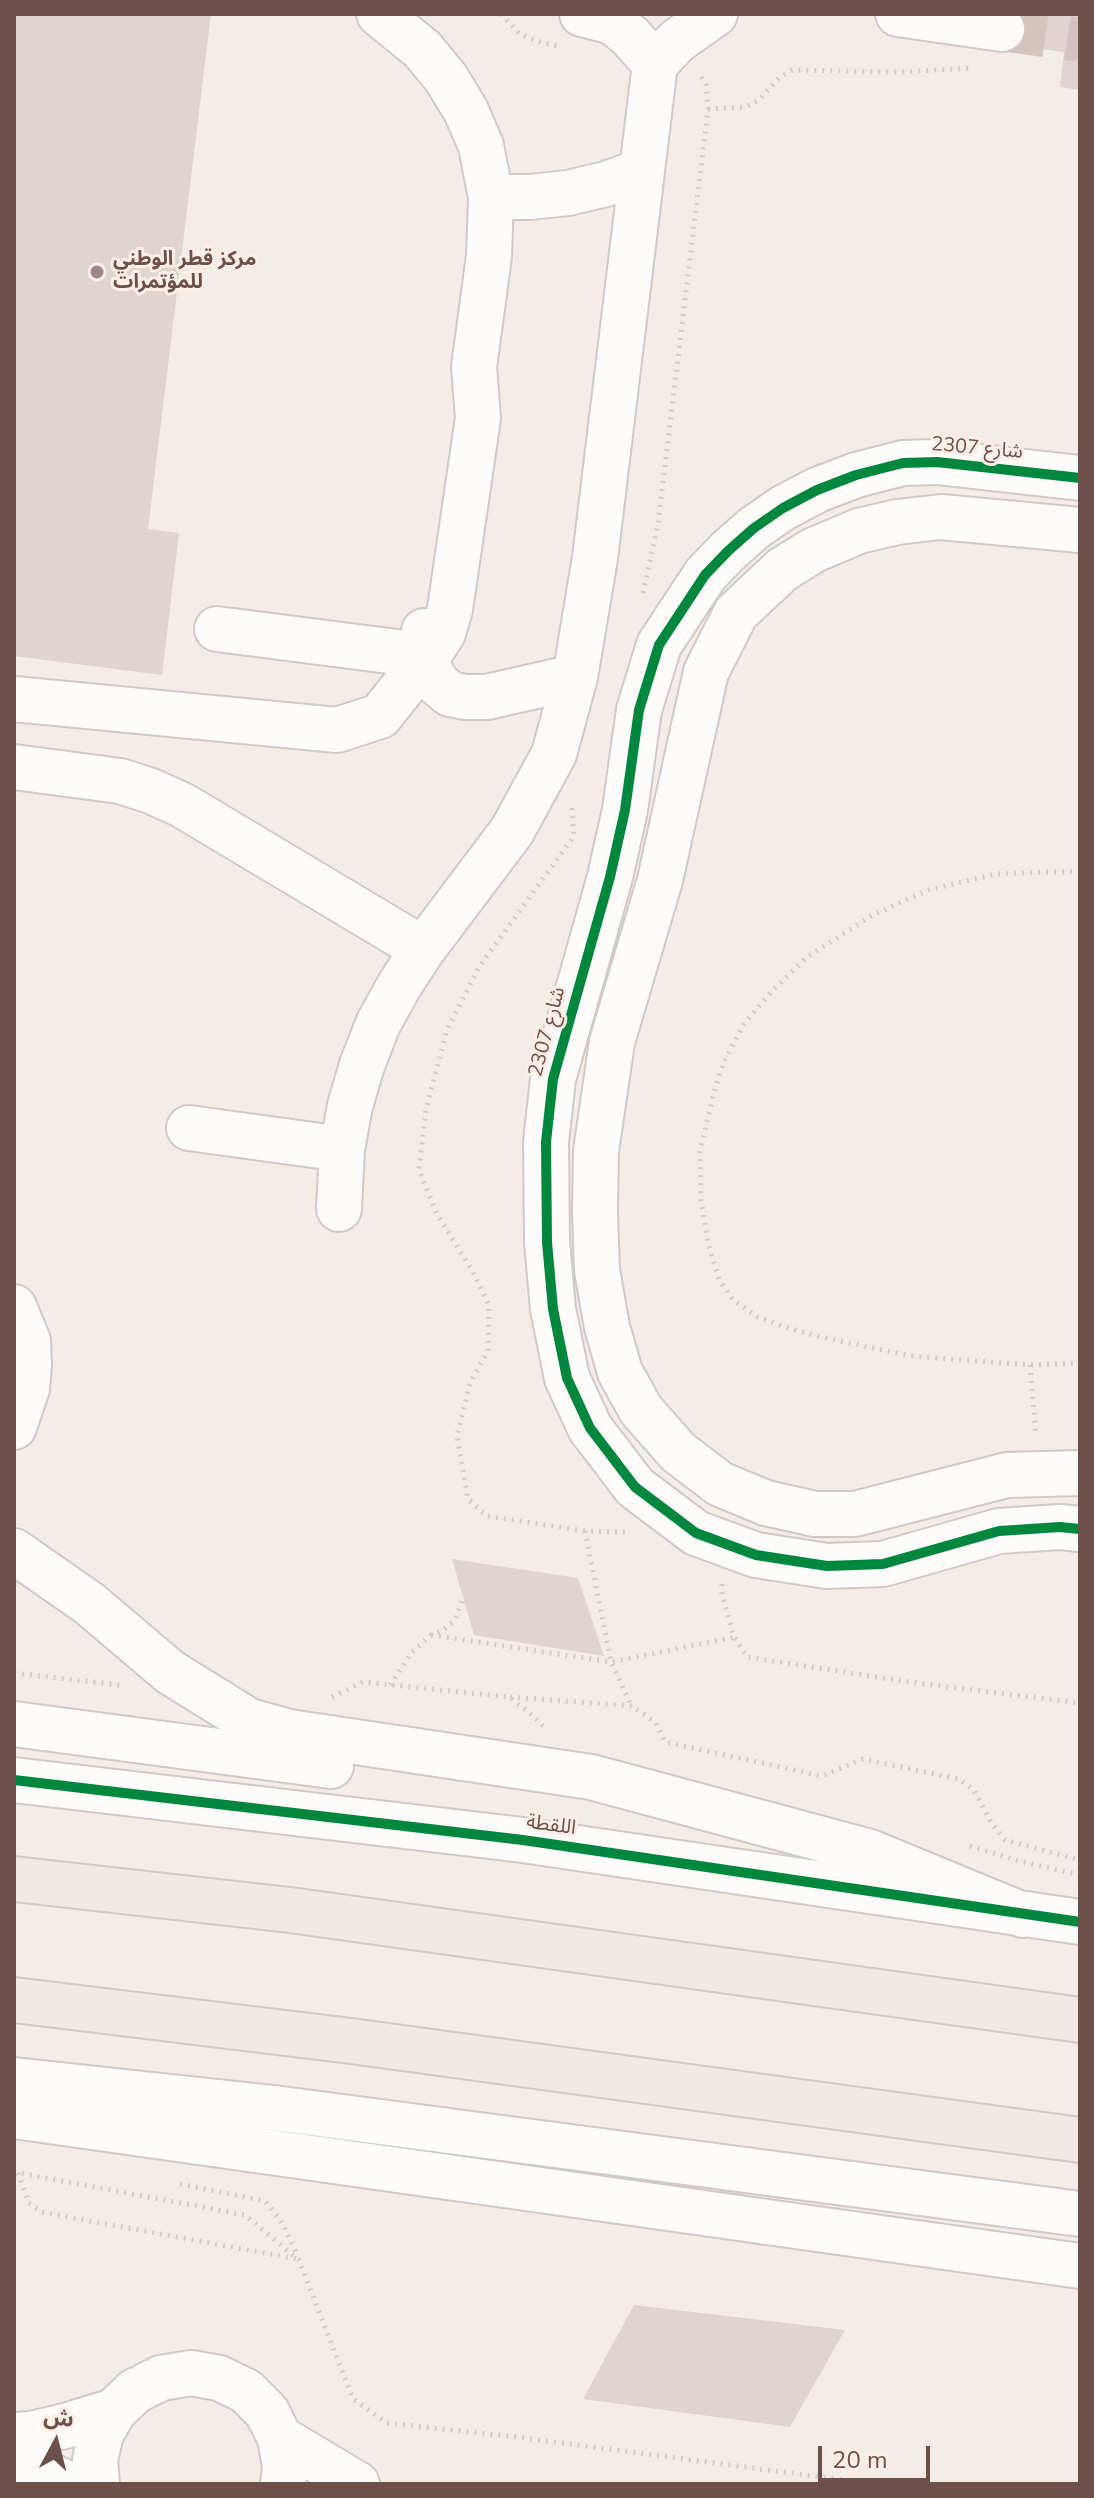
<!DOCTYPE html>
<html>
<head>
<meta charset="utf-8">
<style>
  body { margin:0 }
  #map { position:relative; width:1094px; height:2498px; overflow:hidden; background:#f3ece7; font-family:"Nunito Sans","Noto Sans Arabic",sans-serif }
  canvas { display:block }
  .frame { position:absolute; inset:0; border:16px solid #6e504b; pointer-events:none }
  .north { position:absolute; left:16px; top:2402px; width:80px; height:80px; -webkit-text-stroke:6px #fdefe7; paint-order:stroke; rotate:7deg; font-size:22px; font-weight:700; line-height:32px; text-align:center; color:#6e504b }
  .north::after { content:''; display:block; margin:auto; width:28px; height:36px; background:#6e504b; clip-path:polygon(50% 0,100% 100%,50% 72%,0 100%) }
  .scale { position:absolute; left:818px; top:2446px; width:112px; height:36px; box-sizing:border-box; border:4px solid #6e504b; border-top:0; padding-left:10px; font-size:24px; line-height:28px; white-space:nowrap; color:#6e504b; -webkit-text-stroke:6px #fdefe7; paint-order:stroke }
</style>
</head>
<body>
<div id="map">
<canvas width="1094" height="2498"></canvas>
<div class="frame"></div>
<div class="north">ش</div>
<div class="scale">20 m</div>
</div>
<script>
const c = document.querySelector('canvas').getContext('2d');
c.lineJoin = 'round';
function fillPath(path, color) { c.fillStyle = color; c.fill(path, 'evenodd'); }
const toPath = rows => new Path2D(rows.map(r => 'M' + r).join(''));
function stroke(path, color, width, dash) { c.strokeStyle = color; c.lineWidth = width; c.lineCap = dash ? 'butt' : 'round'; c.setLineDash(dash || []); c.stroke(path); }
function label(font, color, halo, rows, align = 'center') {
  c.font = font + ' "Nunito Sans","Noto Sans Arabic",sans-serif'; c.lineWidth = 6; c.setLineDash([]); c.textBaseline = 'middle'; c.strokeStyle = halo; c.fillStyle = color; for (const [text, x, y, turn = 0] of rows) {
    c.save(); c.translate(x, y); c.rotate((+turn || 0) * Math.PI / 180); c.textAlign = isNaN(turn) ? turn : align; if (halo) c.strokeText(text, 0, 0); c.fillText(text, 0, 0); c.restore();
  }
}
fillPath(toPath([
  [14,14,211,14,148,529,179,533,162,675,14,656],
  [1007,14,1080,14,1080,90,1060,87,1064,52,1003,44],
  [452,1559,578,1578,604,1656,474,1635],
  [634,2305,845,2330,790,2427,583,2399]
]), '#dfd4d0');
stroke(toPath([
  [1002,29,1080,40]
]), '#d2c5c0', 44, [44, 22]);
const minor = toPath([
  [582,14,613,22,630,36,655,64],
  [898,14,1002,29],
  [491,197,530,197,568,193,606,184,642,171],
  [1080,478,937,462,903,463,856,475,817,490,783,508,754,528,728,551,705,575,659,645,639,710,625,810,610,877,553,1079,546,1142,547,1242,553,1309,567,1378,590,1428,635,1487,696,1533,756,1555,827,1566,883,1564,999,1531,1060,1527,1080,1529],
  [1080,530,941,517,897,522,859,531,814,550,783,569,736,613,706,672,660,880,612,1042,596,1151,595,1213,597,1270,607,1327,620,1372,641,1410,678,1452,720,1484,766,1503,815,1514,855,1514,1007,1475,1080,1473],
  [217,629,428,656],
  [424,631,430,671,438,684,450,694,465,697,487,697,575,677],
  [14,699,337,730,380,716,428,656,443,633,450,609,478,418,474,367,489,256,491,197,481,146,466,111,446,78,422,49,379,14],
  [14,767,120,781,151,791,182,805,423,949],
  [189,1128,342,1149],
  [339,1209,342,1149,350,1106,362,1065,378,1024,399,986,423,949,512,831,554,754,575,677,595,558,655,64,677,41,715,14],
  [14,1307,28,1341,29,1365,27,1389,14,1427],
  [14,1551,90,1604,170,1672,249,1721,289,1732,591,1777,870,1852,1023,1915],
  [14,1724,331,1766],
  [14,1780,523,1840,1080,1922],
  [14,2080,274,2108,1080,2214],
  [14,2116,1080,2266],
  [14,2435,31,2434,65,2426,114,2411],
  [280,2438,357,2484],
  [14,2463,35,2468,68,2484],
  [97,2484,95,2460,101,2434,114,2411,135,2391,161,2378,191,2373,219,2378,246,2391,267,2412,280,2438,285,2467,283,2484]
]);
const major = toPath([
  [14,1879,290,1910,1080,2020],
  [14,2000,351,2041,1080,2140]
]);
stroke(minor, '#d2c9c6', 48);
stroke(major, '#d3c8c5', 48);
stroke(toPath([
  [501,14,520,34,536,41,557,46],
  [708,109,745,107,759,100,779,78,792,70,899,72,973,68],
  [643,593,658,524,708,109,706,85,700,74],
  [572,808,574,836,479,967,447,1030,426,1109,419,1170,437,1214,473,1272,489,1305,488,1351,470,1383,457,1436,468,1499,487,1516,585,1531,625,1532],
  [1080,871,996,874,928,890,871,916,807,957,773,990,744,1024,724,1061,714,1092,700,1152,701,1200,708,1243,719,1279,733,1300,758,1317,785,1327,817,1336,911,1356,1030,1365,1080,1363],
  [1030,1365,1036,1436],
  [585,1531,611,1662,631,1705],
  [722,1584,722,1594,734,1637,747,1657,916,1683,1080,1703],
  [431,1635,611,1662,734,1637],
  [14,1673,120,1685],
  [390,1685,412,1652,431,1635,442,1631,455,1620,463,1598],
  [332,1697,363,1682,509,1697,530,1713,546,1729],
  [510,1697,632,1706,656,1723,665,1742,822,1776,863,1759,959,1779,974,1790,992,1824,1005,1840,1080,1860],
  [970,1846,1019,1861,1080,1875],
  [14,2172,245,2215,299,2260,353,2399,387,2423,516,2437,875,2484],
  [18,2173,29,2203,41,2212,297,2259],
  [180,2184,265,2201,283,2224,297,2255]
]), '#d5cbc9', 5, [2, 6]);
stroke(minor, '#fdfcfb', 44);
stroke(major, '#f0e9e4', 44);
stroke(toPath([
  [1080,478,937,462,903,463,856,475,817,490,783,508,754,528,728,551,705,575,659,645,639,710,625,810,610,877,553,1079,546,1142,547,1242,553,1309,567,1378,590,1428,635,1487,696,1533,756,1555,827,1566,883,1564,999,1531,1060,1527,1080,1529],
  [14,1780,523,1840,1080,1922]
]), '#00873e', 10);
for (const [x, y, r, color] of [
  [97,272,8,"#9d8782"]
]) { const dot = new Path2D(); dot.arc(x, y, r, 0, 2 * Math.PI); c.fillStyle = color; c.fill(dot); stroke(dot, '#fdefe7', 3); }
label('bold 20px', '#6e504b', '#fdefe7', [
  ["مركز قطر الوطني",113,260],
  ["للمؤتمرات",113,283]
], 'left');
label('20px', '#6e504b', '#fdefe7', [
  ["شارع 2307",977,449,5],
  ["شارع 2307",548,1032,-75],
  ["اللقطة",551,1826,8]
]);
</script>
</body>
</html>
